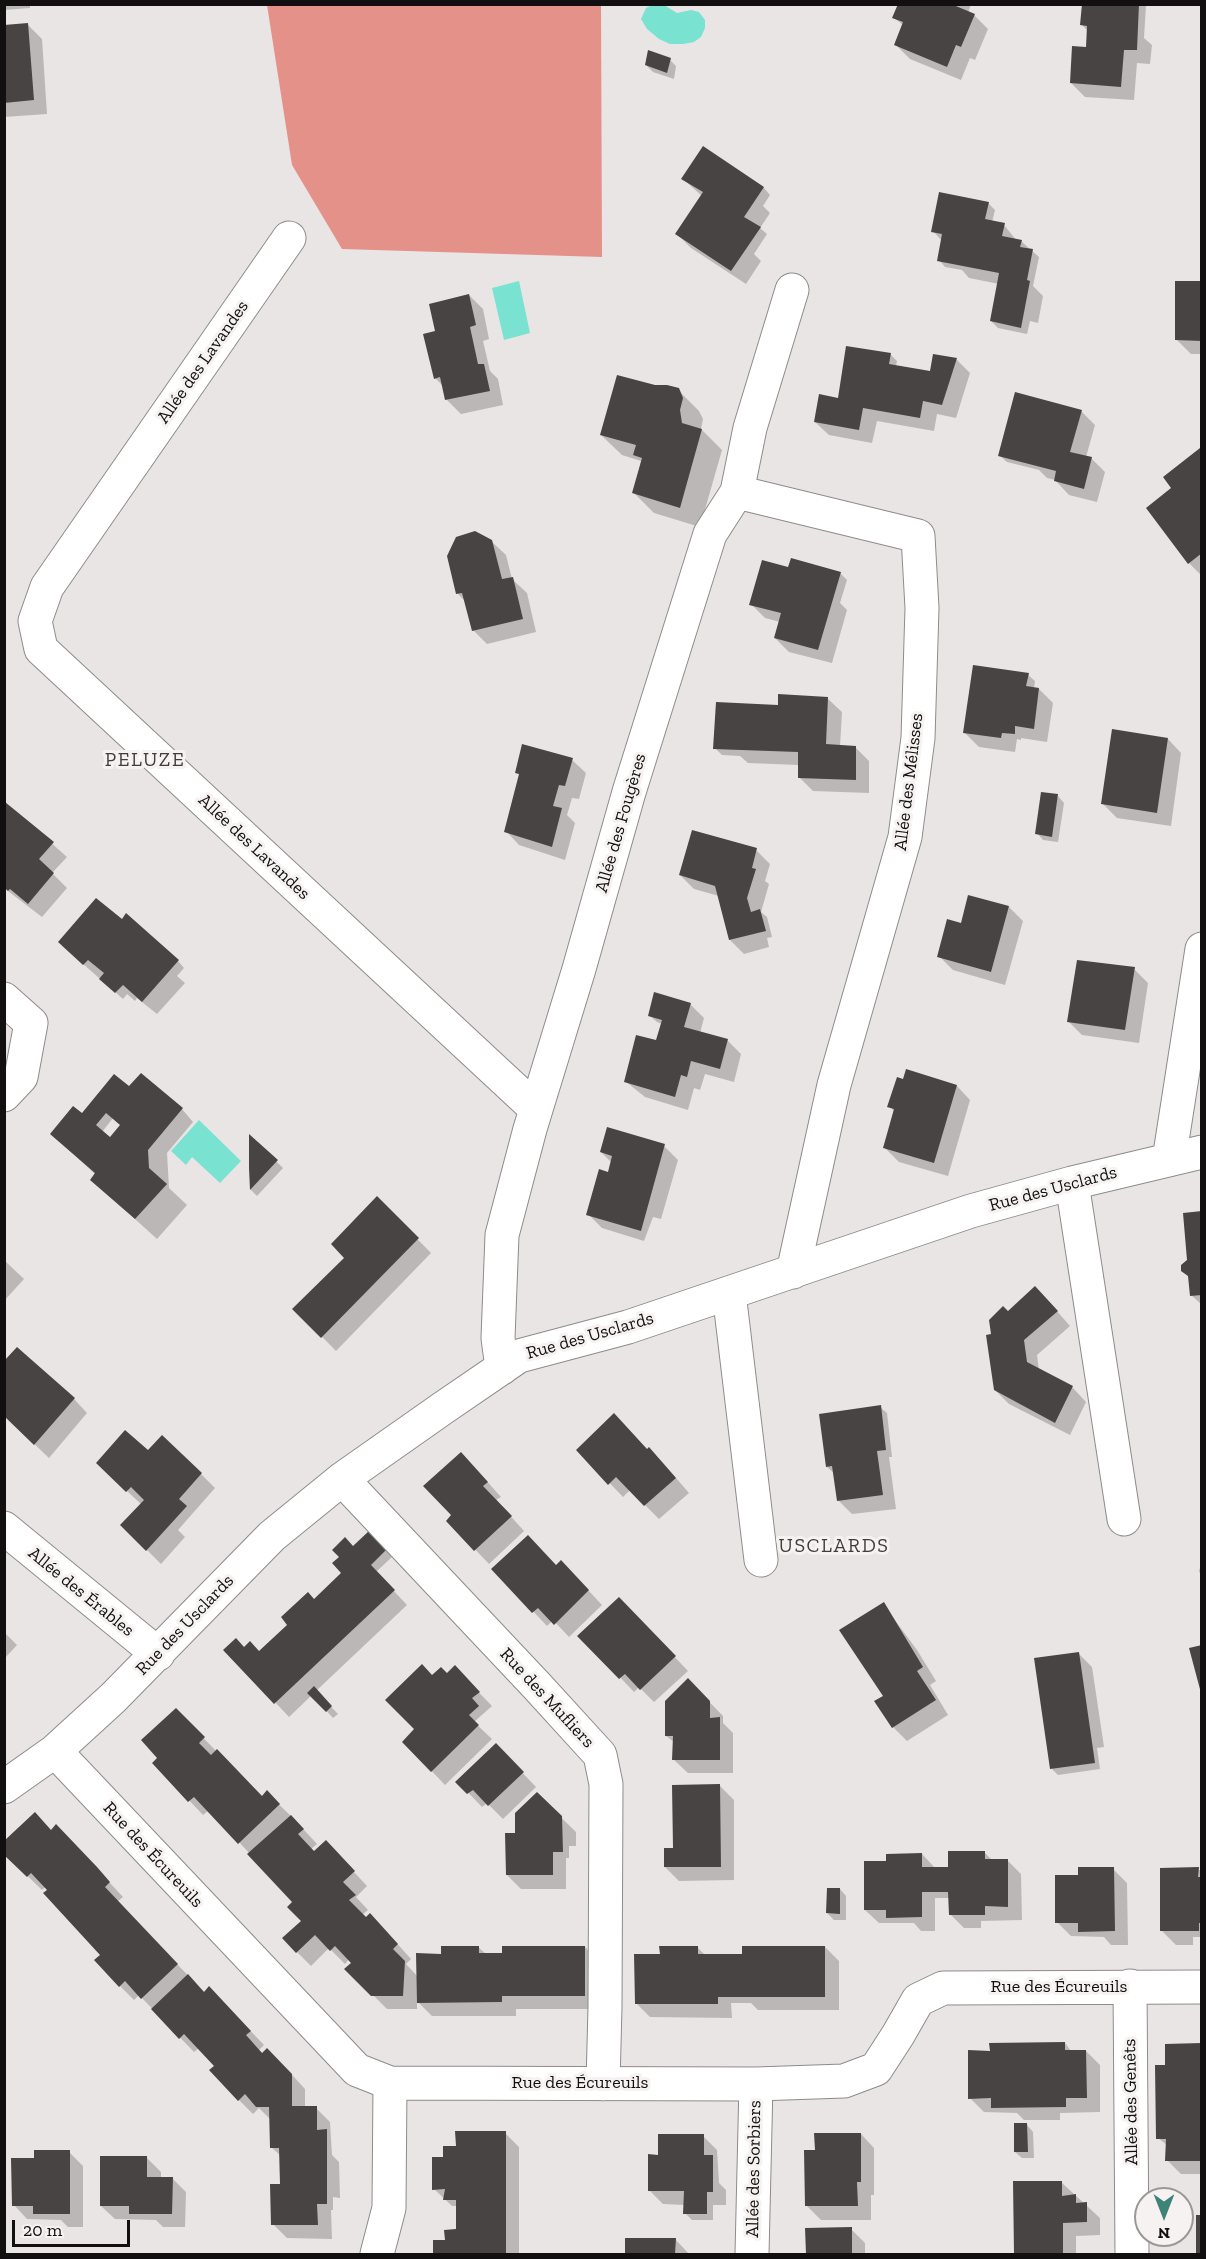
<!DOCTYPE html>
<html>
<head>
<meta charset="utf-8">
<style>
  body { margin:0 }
  #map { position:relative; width:1206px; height:2259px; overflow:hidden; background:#eae5e5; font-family:"Zilla Slab",serif }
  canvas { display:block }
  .frame { position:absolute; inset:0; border:6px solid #110f0f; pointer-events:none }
  .north { position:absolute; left:1134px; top:2187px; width:60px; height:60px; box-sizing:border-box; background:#f7f2f2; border:2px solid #9b9797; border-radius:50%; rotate:180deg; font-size:16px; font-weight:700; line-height:24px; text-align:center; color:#110f0f }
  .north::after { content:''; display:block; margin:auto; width:21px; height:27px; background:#3e8378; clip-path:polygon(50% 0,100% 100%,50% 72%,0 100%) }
  .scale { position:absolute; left:12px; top:2220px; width:118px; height:27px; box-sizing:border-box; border:3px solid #110f0f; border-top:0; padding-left:8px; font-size:18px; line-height:21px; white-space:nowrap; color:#110f0f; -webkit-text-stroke:4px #f7f2f2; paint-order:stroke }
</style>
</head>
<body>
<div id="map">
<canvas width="1206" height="2259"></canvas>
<div class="frame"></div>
<div class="north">N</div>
<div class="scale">20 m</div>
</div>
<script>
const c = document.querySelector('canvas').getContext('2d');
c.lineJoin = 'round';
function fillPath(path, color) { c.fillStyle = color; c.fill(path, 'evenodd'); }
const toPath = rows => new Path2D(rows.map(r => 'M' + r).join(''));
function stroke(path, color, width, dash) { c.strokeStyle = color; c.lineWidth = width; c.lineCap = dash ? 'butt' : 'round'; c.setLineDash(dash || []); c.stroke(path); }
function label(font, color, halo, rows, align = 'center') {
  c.font = font + ' "Zilla Slab",serif'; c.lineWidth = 6; c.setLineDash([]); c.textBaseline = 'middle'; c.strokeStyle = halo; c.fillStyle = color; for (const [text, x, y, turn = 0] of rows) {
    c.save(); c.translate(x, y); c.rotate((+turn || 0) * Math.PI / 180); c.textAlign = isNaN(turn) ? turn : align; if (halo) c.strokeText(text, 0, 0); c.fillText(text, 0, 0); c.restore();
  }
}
fillPath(toPath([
  [267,5,601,5,602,257,342,249,292,165]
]), '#e39189');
fillPath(toPath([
  [652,5,664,5,677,13,691,10,699,12,705,20,705,28,701,37,694,42,683,44,670,44,659,39,647,29,641,19,646,8],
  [519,281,530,333,504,340,492,288],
  [199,1120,241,1161,220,1183,192,1157,186,1165,171,1151]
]), '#79e2d1');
fillPath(toPath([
  [4,4,30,4,30,8,4,10],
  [900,4,971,4,968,13,974,15,988,29,975,60,970,58,961,80,910,59,896,45,903,25,894,18],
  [1083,4,1146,5,1144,38,1152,45,1150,64,1137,63,1134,100,1085,97,1071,83,1087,49,1088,31,1082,25],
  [28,25,42,39,47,114,4,117,4,27],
  [670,60,676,66,674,79,653,72,646,65],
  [703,148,764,188,770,195,763,206,770,213,760,228,767,234,754,254,761,261,746,284,691,248,677,234,702,196,683,179],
  [988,203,995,210,992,222,1004,225,1017,241,1021,241,1039,257,1033,286,1043,296,1038,323,1030,321,1027,334,998,328,991,321,999,284,969,278,962,270,945,267,939,260,942,241,933,231],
  [1202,283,1202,354,1191,354,1177,340],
  [469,295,483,309,489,339,483,341,490,371,498,379,503,405,461,414,447,400,444,387,435,378,437,332],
  [890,354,897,361,896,366,931,372,934,355,957,360,970,373,956,418,937,414,934,431,877,421,872,443,829,435,815,422],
  [655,387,678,390,699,411,703,419,701,429,722,450,700,527,654,513,634,493,641,461,622,455,601,435],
  [1081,411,1095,425,1086,457,1091,458,1105,472,1097,502,1069,495,1055,480,1047,478,1039,470,1007,462,1000,456],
  [1200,450,1202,451,1202,576,1189,563,1174,489],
  [491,541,506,555,512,579,527,593,536,632,487,644,473,630,466,602,458,594],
  [788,569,840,573,847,580,840,603,847,610,832,663,789,652,775,638,780,622,765,618,751,604],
  [1028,675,1035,681,1034,688,1039,689,1053,703,1047,742,1021,738,1021,740,1017,739,1015,752,979,747,965,733],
  [828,699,842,712,840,747,855,747,869,761,869,793,813,791,799,777,799,765,748,763,740,756,722,755,715,748,780,707],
  [1168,739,1181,753,1171,826,1117,818,1103,804],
  [572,760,586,773,579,799,572,798,567,815,575,823,565,860,519,845,506,831,520,776,517,772],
  [1058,796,1064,803,1058,842,1043,840,1037,833],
  [14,810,67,857,52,873,67,888,42,917,4,888,4,820],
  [756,850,770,864,765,881,769,884,761,912,767,917,772,937,767,938,769,947,744,954,730,940,719,896,694,889,680,875],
  [1009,907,1023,921,1005,985,953,970,939,956,962,925],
  [74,956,178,961,184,968,177,976,185,983,157,1014,137,998,135,1001,127,994,123,999],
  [1134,969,1148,983,1139,1043,1082,1035,1069,1022],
  [690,1004,704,1018,700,1033,727,1040,741,1054,734,1082,705,1074,700,1090,694,1088,688,1110,645,1097,625,1081,657,1042,662,1024,657,1022,650,1016],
  [905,1081,957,1086,970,1100,948,1176,899,1162,885,1148,895,1112,889,1106],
  [130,1089,182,1109,193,1122,167,1153,169,1188,187,1205,157,1239,92,1180,96,1175,52,1134,88,1120],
  [113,1118,122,1126,110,1139,102,1132],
  [251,1137,283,1168,257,1196,251,1190],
  [664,1146,678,1160,661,1219,653,1217,644,1241,602,1228,588,1214,609,1174,612,1163,601,1152],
  [377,1198,431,1253,336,1351,295,1309,346,1258],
  [1202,1212,1202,1305,1191,1295,1190,1278,1183,1271,1188,1260],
  [4,1260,24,1279,4,1301],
  [1049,1302,1070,1326,1037,1355,1039,1370,1073,1388,1086,1402,1070,1435,1009,1404,995,1390,993,1335,1008,1313],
  [74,1399,87,1413,49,1458,4,1415],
  [880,1407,887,1413,892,1457,889,1457,896,1509,852,1514,838,1500,835,1474,827,1467],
  [578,1450,647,1451,663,1463,689,1493,659,1519,630,1490,623,1497],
  [474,1467,501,1497,496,1500,524,1531,489,1564,448,1521,453,1515],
  [201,1474,215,1488,178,1530,185,1537,161,1564,122,1525,142,1505,112,1477],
  [370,1532,393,1556,376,1572,407,1605,316,1691,338,1714,333,1718,312,1695,289,1717,226,1650,244,1649,259,1653,344,1573,353,1548],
  [1202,1556,1202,1574,1199,1572],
  [556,1566,575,1576,602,1605,569,1637,553,1620,547,1626,493,1569],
  [883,1604,917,1650,936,1681,930,1685,948,1715,907,1741,893,1727,885,1697],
  [633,1613,688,1671,654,1702,639,1687,634,1692,597,1653],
  [4,1632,17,1645,4,1659],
  [1078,1653,1092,1667,1104,1747,1097,1748,1100,1769,1058,1775,1052,1769],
  [455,1668,492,1706,474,1722,492,1739,445,1785,404,1742,417,1729,432,1677,447,1675],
  [688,1680,723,1716,723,1723,733,1733,733,1773,688,1773,674,1760,674,1742,666,1736],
  [176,1710,262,1798,267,1793,293,1818,317,1844,311,1849,314,1853,339,1856,367,1886,356,1897,368,1910,362,1915,384,1929,411,1959,406,1964,418,1977,442,1955,478,1947,486,1954,585,1947,599,1961,598,2009,516,2009,516,2016,432,2016,417,2001,417,2009,387,2009,347,1969,352,1965,349,1959,345,1964,329,1948,311,1966,284,1939,303,1921,295,1902,209,1810,203,1815,154,1763,157,1760],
  [496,1745,536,1787,503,1819,487,1803,482,1807,458,1782],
  [720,1786,734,1800,734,1880,679,1881,665,1867],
  [537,1794,576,1832,576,1846,569,1846,569,1858,566,1858,566,1889,521,1889,507,1875,517,1835],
  [52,1832,70,1840,123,1897,117,1902,205,1993,223,2002,264,2045,259,2050,263,2054,267,2050,294,2077,305,2089,305,2108,316,2108,330,2122,332,2155,339,2162,340,2198,333,2197,333,2210,331,2210,332,2239,287,2238,273,2224,281,2186,281,2156,271,2147,271,2120,259,2108,253,2114,239,2100,216,2066,199,2048,194,2052,139,1995,134,2000,120,1986,96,1960,102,1955,49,1890,46,1886,42,1890,4,1853],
  [984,1852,991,1859,1007,1860,1021,1874,1022,1920,981,1921,981,1928,964,1928,950,1914,950,1898,935,1898,935,1931,921,1931,914,1923,879,1923,865,1910,888,1863,922,1854,936,1869,949,1869],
  [1113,1869,1127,1883,1128,1945,1111,1945,1104,1937,1071,1936,1057,1922,1080,1877],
  [1198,1869,1202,1872,1202,1937,1193,1937,1193,1945,1176,1945,1162,1931],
  [840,1889,846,1896,846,1920,834,1920,827,1913],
  [697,1947,706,1956,741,1956,825,1947,839,1961,839,2010,758,2010,751,2003,731,2003,732,2018,650,2017,636,2003,662,1955],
  [1065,2043,1071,2051,1086,2051,1100,2065,1100,2112,1060,2113,1060,2120,1024,2120,1017,2113,984,2112,970,2098,991,2052],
  [1202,2045,1202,2174,1181,2174,1167,2160,1167,2145,1158,2138],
  [1027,2125,1033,2132,1034,2158,1022,2158,1015,2152],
  [505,2133,519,2147,519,2254,434,2254,434,2241,447,2241,457,2231,457,2206,452,2206,434,2189,448,2159,455,2148],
  [861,2134,874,2148,874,2195,871,2195,871,2220,821,2220,807,2206,816,2152],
  [703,2136,717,2150,719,2183,726,2190,726,2205,713,2205,713,2220,692,2220,685,2213,685,2205,663,2204,649,2190,657,2156],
  [69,2152,83,2166,83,2227,68,2227,61,2220,27,2219,14,2205,35,2159],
  [147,2158,161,2172,161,2178,172,2178,186,2192,185,2227,163,2227,156,2220,115,2219,101,2206],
  [1015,2182,1061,2182,1100,2218,1100,2235,1076,2236,1076,2254,1015,2254],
  [807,2229,851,2229,865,2243,865,2254,807,2254],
  [626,2239,675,2239,689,2254,626,2254]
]), '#0003');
fillPath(toPath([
  [898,4,951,4,975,14,961,47,956,45,947,67,894,45,903,22,892,18],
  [1082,4,1139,4,1137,50,1124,50,1121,87,1070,83,1072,46,1086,47,1087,26,1080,25],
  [28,23,34,100,4,103,4,25],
  [648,50,671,58,667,73,645,65],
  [703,146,764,187,744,217,761,227,731,271,675,234,703,192,681,179],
  [939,192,989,202,985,219,1005,223,1002,236,1022,240,1020,247,1033,249,1027,280,1030,281,1021,328,990,321,999,273,937,261,942,234,931,232],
  [1175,281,1202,281,1202,341,1175,340],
  [469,294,476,325,470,327,478,364,484,364,490,391,445,400,440,377,434,379,423,334,435,331,429,304],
  [846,346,891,353,889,364,930,371,933,354,957,358,942,405,923,401,920,418,863,408,859,430,814,422,819,394,838,398],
  [617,375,655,385,667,385,679,388,683,398,680,410,682,423,702,429,680,508,632,493,642,458,633,455,636,445,600,435],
  [1015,392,1082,410,1070,452,1092,457,1084,489,1054,481,1056,471,998,456],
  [1200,448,1202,553,1188,564,1146,508,1171,488,1163,477],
  [475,531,492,540,502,579,513,577,523,619,472,631,462,593,456,594,447,556,456,537],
  [791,558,841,572,818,650,774,638,781,613,749,605,762,560,788,567],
  [973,665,1029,673,1026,686,1039,688,1034,729,1015,726,1015,734,1002,733,1001,738,963,733],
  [778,694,828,697,826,744,856,746,856,780,798,778,798,752,713,749,716,702,778,705],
  [1112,729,1168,738,1157,813,1101,804],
  [522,744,573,758,565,786,559,785,553,806,562,808,552,847,504,832,519,774,515,773],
  [1041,792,1058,794,1052,837,1035,834],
  [5,802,54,842,39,859,54,873,28,904,10,889,8,891,5,888],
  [692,830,757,848,752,868,756,869,747,898,751,912,760,909,766,931,729,940,715,886,679,875],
  [968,895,1009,906,991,972,937,957,947,919,961,923],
  [96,898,122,919,126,913,179,960,142,1002,123,985,115,993,99,979,104,973,88,960,83,965,58,942],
  [1077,960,1135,967,1125,1030,1067,1022],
  [654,992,691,1003,684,1027,728,1039,720,1069,691,1061,687,1077,681,1075,675,1097,624,1082,636,1035,656,1040,662,1020,648,1016],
  [906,1069,957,1085,934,1163,883,1148,894,1109,887,1107,897,1077,903,1079],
  [141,1073,183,1108,148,1150,149,1168,167,1184,135,1219,90,1180,95,1173,50,1134,73,1106,82,1113,114,1074,129,1086],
  [106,1113,120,1125,110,1137,96,1125],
  [607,1127,665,1144,641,1231,586,1215,599,1169,608,1172,612,1156,600,1152],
  [249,1134,278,1160,250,1190,249,1168],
  [377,1196,419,1238,321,1338,292,1309,344,1258,331,1244],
  [1202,1211,1202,1295,1190,1296,1188,1276,1181,1271,1181,1265,1187,1260,1183,1213],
  [1035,1286,1058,1311,1024,1340,1027,1362,1073,1386,1055,1423,994,1390,986,1335,991,1334,989,1320,1003,1306,1008,1311],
  [17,1347,75,1398,34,1445,4,1416,4,1361],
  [881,1405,886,1450,877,1451,883,1495,837,1501,832,1466,826,1467,819,1414],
  [614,1413,647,1449,649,1447,676,1478,644,1506,616,1477,608,1485,576,1450],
  [125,1430,148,1450,162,1435,202,1473,179,1499,187,1506,146,1551,120,1525,144,1500,131,1487,126,1492,96,1463],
  [461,1452,488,1482,483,1486,512,1516,474,1551,446,1521,451,1515,423,1486],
  [370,1530,388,1548,371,1565,395,1590,274,1704,223,1650,236,1638,244,1647,250,1641,259,1651,287,1625,281,1617,308,1592,314,1599,341,1573,332,1563,339,1557,332,1550,345,1537,353,1546],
  [528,1535,556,1565,561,1560,589,1590,554,1625,538,1608,532,1613,491,1569],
  [619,1597,676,1656,640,1690,625,1674,619,1679,577,1636],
  [884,1602,923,1667,917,1671,936,1700,892,1728,874,1701,883,1696,839,1630],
  [1202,1645,1202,1693,1201,1693,1189,1648],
  [1079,1652,1095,1763,1050,1769,1034,1658],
  [422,1664,432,1675,441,1667,447,1673,455,1665,480,1692,472,1698,479,1706,469,1715,479,1725,431,1772,402,1742,414,1729,385,1700],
  [688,1678,710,1701,710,1718,720,1717,720,1760,672,1760,673,1736,665,1736,665,1701],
  [314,1686,332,1706,326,1712,307,1693],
  [176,1708,205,1737,199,1743,211,1755,217,1749,262,1796,267,1790,280,1804,238,1844,194,1797,188,1802,152,1763,157,1758,141,1740],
  [496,1743,524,1772,488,1806,473,1790,467,1794,455,1782],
  [720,1784,721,1867,664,1867,664,1848,673,1848,672,1785],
  [537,1792,562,1816,563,1852,553,1852,553,1875,506,1875,505,1833,515,1833,515,1813],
  [35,1812,51,1830,56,1824,97,1867,110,1882,105,1887,178,1964,141,1999,125,1981,119,1987,94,1960,100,1955,43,1893,47,1890,31,1873,27,1877,4,1855,4,1841],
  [291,1815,304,1829,298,1834,314,1851,326,1840,355,1871,343,1882,356,1895,349,1900,366,1917,370,1913,398,1944,393,1949,405,1961,403,1996,371,1996,344,1969,351,1963,335,1946,330,1951,315,1935,296,1953,282,1938,301,1921,287,1907,292,1902,247,1854],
  [948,1851,985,1851,985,1859,1008,1859,1008,1907,985,1906,985,1915,949,1915,948,1892,922,1892,922,1917,886,1918,886,1910,864,1910,864,1861,886,1861,886,1854,922,1853,922,1867,948,1867],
  [1078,1867,1114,1867,1115,1931,1078,1932,1078,1923,1055,1923,1055,1875,1078,1875],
  [1199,1867,1198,1877,1202,1877,1202,1923,1199,1923,1199,1931,1160,1931,1160,1868],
  [827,1888,840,1888,840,1914,826,1913],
  [441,1946,479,1946,479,1953,502,1953,502,1946,585,1946,585,1996,502,1996,502,2002,417,2003,416,1953,441,1954],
  [659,1946,698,1946,698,1954,742,1954,742,1946,825,1946,825,1997,718,1997,718,2004,635,2004,634,1954,660,1954],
  [188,1974,204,1992,209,1986,251,2031,246,2035,262,2053,267,2048,292,2074,292,2106,317,2106,317,2130,327,2129,327,2204,317,2204,318,2225,271,2225,270,2184,280,2184,279,2148,270,2148,269,2107,256,2107,245,2094,238,2101,209,2070,214,2066,184,2034,179,2039,151,2009],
  [1065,2042,1065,2050,1086,2050,1087,2098,1066,2098,1066,2107,991,2108,991,2098,968,2099,968,2050,990,2051,989,2043],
  [1202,2043,1202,2161,1165,2161,1166,2139,1156,2139,1155,2065,1165,2065,1165,2044],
  [1014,2123,1027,2123,1028,2152,1014,2152],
  [455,2131,506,2131,506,2254,433,2254,433,2240,445,2240,444,2230,456,2229,456,2200,443,2200,445,2189,432,2190,432,2157,443,2157,443,2146,456,2146],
  [814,2133,861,2133,861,2182,857,2182,858,2206,805,2206,804,2150,815,2150],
  [658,2134,704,2134,704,2155,713,2155,713,2192,707,2192,707,2214,683,2214,684,2191,648,2191,648,2154,658,2155],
  [34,2150,70,2150,70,2214,33,2214,33,2206,12,2206,11,2158,34,2158],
  [100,2156,147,2156,147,2177,173,2177,172,2214,129,2214,129,2206,100,2206],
  [1013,2181,1062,2181,1062,2196,1076,2194,1076,2203,1087,2202,1087,2222,1063,2223,1063,2254,1014,2254],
  [1196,2215,1202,2215,1202,2254,1196,2254],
  [852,2227,852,2254,806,2254,805,2228],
  [625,2238,676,2238,675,2254,625,2254]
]), '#474443');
const minor = toPath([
  [289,238,47,587,35,621,41,649,536,1109],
  [737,492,918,536,922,608,918,738,905,837,834,1085,793,1272],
  [4,999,31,1023,21,1077,4,1095],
  [1169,1160,1202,949],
  [1072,1183,1124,1519],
  [729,1293,761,1560],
  [502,1368,498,1338,502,1235,530,1129,579,969,629,792,710,534,737,492,750,428,792,290],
  [342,1479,537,1686,600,1755,606,1784,605,2007,603,2084],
  [4,1528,158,1654],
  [55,1751,357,2070,390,2083,756,2084,844,2081,876,2069,898,2035,918,2000,943,1988,1202,1987],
  [4,1787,55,1751,113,1698,272,1536,342,1479,443,1408,519,1356,628,1327,971,1211,1072,1183,1202,1152],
  [1130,1986,1132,2254],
  [377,2254,389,2208,390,2083],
  [752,2254,756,2084]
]);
stroke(minor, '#8f8b8b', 35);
stroke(minor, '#fff', 33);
label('18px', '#110f0f', '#f7f2f2', [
  ["Allée des Lavandes",203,362,-55],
  ["Allée des Mélisses",909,782,-83],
  ["Allée des Fougères",621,823,-74],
  ["Allée des Lavandes",254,847,43],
  ["Rue des Usclards",1053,1189,-15],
  ["Rue des Usclards",590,1336,-16],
  ["Allée des Érables",81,1592,39],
  ["Rue des Usclards",185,1625,-46],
  ["Rue des Mufliers",547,1698,47],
  ["Rue des Écureuils",153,1855,47],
  ["Rue des Écureuils",1059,1987],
  ["Rue des Écureuils",580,2083],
  ["Allée des Genêts",1131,2102,-91],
  ["Allée des Sorbiers",754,2169,-89]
]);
c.letterSpacing = '1.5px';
label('20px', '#403d3c', '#f7f2f2', [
  ["PELUZE",145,760],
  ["USCLARDS",834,1546]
]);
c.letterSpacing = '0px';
</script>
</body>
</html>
